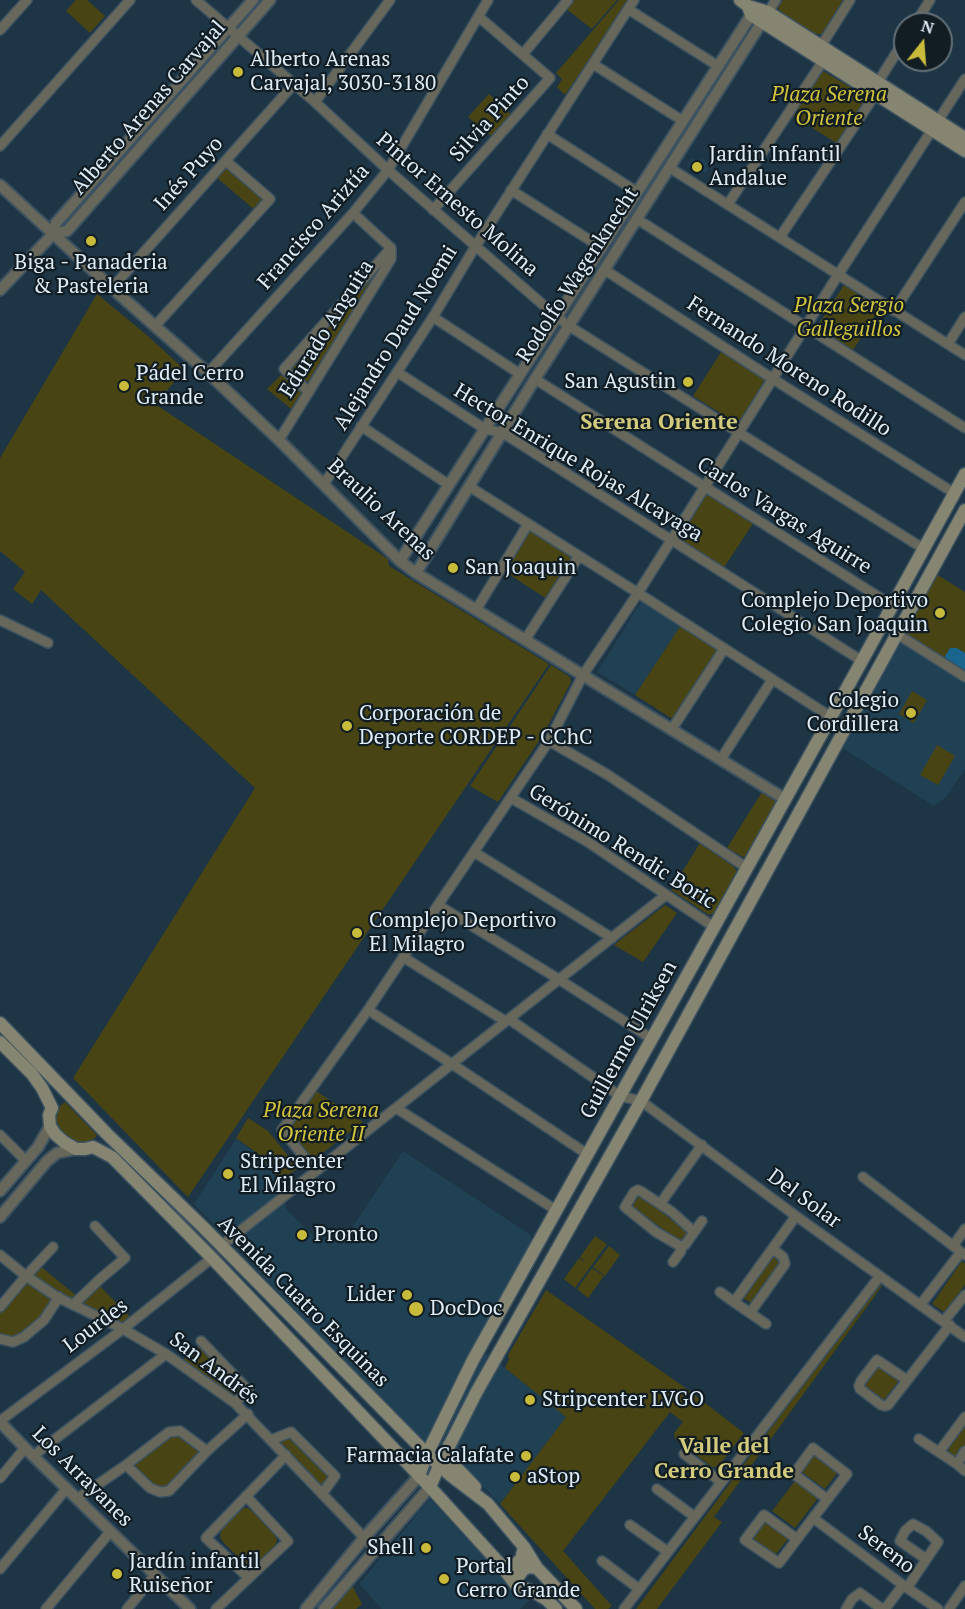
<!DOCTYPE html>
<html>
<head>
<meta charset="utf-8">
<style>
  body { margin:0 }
  #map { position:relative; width:965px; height:1609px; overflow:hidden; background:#1d3545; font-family:"PT Serif",serif }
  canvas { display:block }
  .north { position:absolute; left:893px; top:12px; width:60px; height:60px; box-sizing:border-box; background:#111c23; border:2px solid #636f77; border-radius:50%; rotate:17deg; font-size:16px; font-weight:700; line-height:24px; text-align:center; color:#ddecf6 }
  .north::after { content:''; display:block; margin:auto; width:21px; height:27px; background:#c8bb3b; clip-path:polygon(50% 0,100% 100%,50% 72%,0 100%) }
</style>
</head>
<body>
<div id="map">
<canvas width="965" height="1609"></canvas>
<div class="north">N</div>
</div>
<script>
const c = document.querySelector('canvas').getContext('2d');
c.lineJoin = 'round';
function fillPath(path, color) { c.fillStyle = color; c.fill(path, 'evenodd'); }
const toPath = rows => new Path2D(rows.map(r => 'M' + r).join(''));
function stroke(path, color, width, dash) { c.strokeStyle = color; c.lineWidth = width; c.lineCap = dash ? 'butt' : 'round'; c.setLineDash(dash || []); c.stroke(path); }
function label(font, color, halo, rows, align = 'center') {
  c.font = font + ' "PT Serif",serif'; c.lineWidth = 4.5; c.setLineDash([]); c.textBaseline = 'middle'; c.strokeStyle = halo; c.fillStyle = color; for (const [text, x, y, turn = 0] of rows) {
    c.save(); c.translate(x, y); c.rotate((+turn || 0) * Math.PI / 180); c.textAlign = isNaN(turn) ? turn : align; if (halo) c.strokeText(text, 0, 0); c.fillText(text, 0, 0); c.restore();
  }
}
fillPath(toPath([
  [692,158,699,161,702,158,709,163,707,167,709,169,706,173,703,172,700,175,687,166],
  [641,602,681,625,635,695,597,672],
  [898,638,965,680,965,769,946,797,934,806,839,746],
  [236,1139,260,1156,283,1186,286,1209,319,1242,331,1234,341,1244,403,1151,531,1235,531,1245,475,1346,505,1368,566,1417,500,1504,455,1458,421,1441,194,1204],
  [430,1499,519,1595,530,1600,520,1609,382,1609,359,1584]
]), '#204053');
fillPath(toPath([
  [76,0,87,0,105,16,90,33,66,11],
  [571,0,617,0,592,29,565,8],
  [619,0,629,0,565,95,557,87,562,79,556,73],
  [783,0,843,0,822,34,815,34,781,14,778,7],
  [751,23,752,25,568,313,566,311],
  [821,70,869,98,838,144,790,114],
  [489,94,514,117,495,139,468,117],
  [226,166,267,201,257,212,216,177],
  [389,254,389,258,308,388,287,368],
  [844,285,880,308,853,350,817,327],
  [97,294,149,337,185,370,155,404,388,559,389,566,549,664,188,1197,73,1078,255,788,41,590,32,604,13,589,25,572,0,551,0,458],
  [723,349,766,378,738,424,693,396],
  [282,374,303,393,291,409,267,389],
  [707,494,754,522,723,569,679,539],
  [530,530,573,557,574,562,547,599,504,571],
  [936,574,965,592,965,674,903,635],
  [681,625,719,650,674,720,635,695],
  [551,665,570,677,571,682,543,735,498,802,470,786],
  [912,691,927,700,914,723,899,714],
  [937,745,955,756,938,785,920,775],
  [762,792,776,802,776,808,748,856,743,857,727,848],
  [700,843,734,867,738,873,715,913,709,915,671,890],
  [665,905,677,913,643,962,614,945],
  [313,1089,363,1122,313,1160,291,1132,291,1126],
  [65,1102,97,1135,95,1138,85,1143,79,1143,68,1138,62,1133,56,1119,59,1107],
  [248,1118,268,1131,298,1168,280,1181,260,1155,236,1138],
  [640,1195,691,1235,683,1244,632,1206],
  [595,1236,607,1244,575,1288,564,1279,579,1258,586,1263,580,1257],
  [609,1246,620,1255,605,1276,593,1267],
  [771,1255,781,1264,751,1303,741,1297],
  [962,1261,965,1264,965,1285,944,1312,932,1304],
  [40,1266,77,1296,73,1300,59,1294,31,1276],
  [592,1268,604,1276,588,1298,577,1289],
  [26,1281,56,1299,42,1318,22,1334,13,1339,0,1335,0,1312],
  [98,1284,132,1319,123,1327,78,1303],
  [877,1286,882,1286,714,1517,722,1522,657,1609,636,1609],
  [546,1290,687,1389,744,1433,718,1467,712,1467,675,1439,674,1433,683,1422,670,1412,563,1551,612,1606,608,1609,595,1609,500,1504,566,1417,505,1368,509,1359,508,1355],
  [201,1345,244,1390,235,1398,183,1360],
  [879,1366,900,1379,884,1400,864,1386],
  [965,1426,965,1447,960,1454,954,1457,948,1454,949,1447],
  [180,1434,203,1451,168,1489,152,1486,130,1466,170,1435],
  [291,1434,333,1476,323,1489,275,1440],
  [815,1455,838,1472,825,1489,802,1472],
  [795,1481,818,1498,795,1528,772,1511],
  [244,1508,248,1508,254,1513,275,1533,277,1540,275,1547,258,1564,251,1566,245,1564,222,1541,220,1536,222,1527],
  [766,1521,789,1538,775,1555,753,1538],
  [352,1586,353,1587,362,1604,356,1609,332,1609,331,1607,349,1587]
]), '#494413');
fillPath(toPath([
  [950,648,957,648,965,653,965,671,962,671,959,668,945,661,945,656]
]), '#19658e');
const minor = toPath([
  [196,0,315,102,388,170,556,316,569,326,924,549],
  [628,9,718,66],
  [768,12,776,0],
  [915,24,930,0],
  [0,30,27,0],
  [821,46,850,0],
  [523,54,568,0],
  [593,64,683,121],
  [878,82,905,39],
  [315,102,390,0],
  [547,134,637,192],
  [0,146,130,0],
  [670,168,965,355],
  [511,190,602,248],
  [728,204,823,61],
  [433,210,550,78,479,17],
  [637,219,965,428],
  [780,237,875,95],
  [605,270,773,379,954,493],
  [112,288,294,84],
  [894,311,965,202],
  [433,317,520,374],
  [155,326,270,199,226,161],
  [948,344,965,317],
  [397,372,485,429,503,433,862,661],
  [208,373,353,213,388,170,488,0],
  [535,379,893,606],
  [309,392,284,369,391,248],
  [361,426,449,485],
  [279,440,391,259,391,248,353,213],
  [324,484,433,317,475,247,634,0],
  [470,487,638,593,831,717],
  [476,610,528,524],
  [0,620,48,643],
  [897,634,965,677],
  [525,640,579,556],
  [672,729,724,649],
  [549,741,608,775,747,868],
  [721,759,772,680],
  [511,798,588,842,714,927],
  [474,852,612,938],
  [438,905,560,980,652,1039],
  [403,957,505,1021],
  [368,1010,452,1064,587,1154],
  [509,1019,620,1096,641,1101,796,1216,965,1337],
  [396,1108,556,1210],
  [0,1135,26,1161],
  [316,1171,282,1130,368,1010,438,905,549,741,583,675,638,593,838,275,965,79],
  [863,1177,965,1255],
  [660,1204,702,1145],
  [221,1246,666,895],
  [680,1246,656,1232,625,1207,634,1192,638,1190,642,1192,672,1212,693,1231],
  [680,1246,685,1245,702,1221],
  [953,1246,965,1229],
  [773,1249,783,1257,785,1264,750,1313,734,1302,796,1216],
  [0,1255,26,1276,57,1297,123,1329,166,1354,235,1403,376,1550],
  [673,1262,681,1251,680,1246],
  [720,1292,734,1302],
  [74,1304,100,1279,125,1258,95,1226],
  [921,1304,961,1252],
  [0,1307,26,1276,53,1247],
  [750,1313,766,1324],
  [944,1321,965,1295],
  [0,1339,13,1342,24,1337,44,1320,59,1297],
  [201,1341,248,1390,235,1403],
  [907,1380,877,1360,861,1381,859,1386,860,1389,881,1405,885,1406,888,1405,950,1325],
  [0,1421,123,1329,212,1258],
  [919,1439,957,1464,965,1471],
  [271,1440,291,1432,335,1476,322,1494],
  [939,1452,965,1417],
  [684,1454,721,1482],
  [33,1456,166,1354],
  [957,1464,965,1451],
  [126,1465,150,1488,160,1492,169,1491,207,1451,248,1414],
  [0,1478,25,1448],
  [657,1489,695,1517],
  [77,1499,126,1465,169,1432,180,1431,207,1451],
  [827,1499,794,1474,813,1448,847,1474,813,1518,903,1585,938,1609],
  [630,1525,668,1552],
  [797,1539,764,1515,745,1540,779,1563,813,1518],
  [602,1561,639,1589],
  [0,1569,67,1488],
  [249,1578,206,1538,286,1455],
  [907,1588,938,1542,926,1531,913,1524,905,1531,900,1541,926,1559],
  [46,1609,110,1532],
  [127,1609,155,1575],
  [216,1609,288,1541,246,1496],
  [624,1609,880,1276],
  [846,1609,852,1599,860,1593,882,1609],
  [885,1609,903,1585],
  [949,1609,965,1586]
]);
const tertiary = toPath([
  [0,185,112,288,208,373,279,440,400,561,416,573,785,799],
  [53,234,67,231,270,0],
  [0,290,53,234,56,223,253,0],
  [400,561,755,9],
  [416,573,535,379,765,17],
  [0,1191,38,1147,50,1126],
  [0,1217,47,1161,57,1153,76,1149],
  [0,1422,25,1448,190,1609],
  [306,1609,364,1538,419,1476],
  [324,1609,430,1487]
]);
const secondary = toPath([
  [740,0,748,6,768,12,965,138],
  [748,6,751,15,762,22,965,151],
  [0,1023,107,1134,203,1227,427,1454,450,1475,488,1504,524,1547,537,1568,576,1609],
  [0,1042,32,1074,42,1088,52,1108,49,1115,50,1126,55,1134,64,1142,76,1149,85,1149,93,1147,112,1157,212,1258,430,1487,500,1564,516,1585,534,1592,547,1600,556,1609],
  [449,1445,449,1453,452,1463,475,1487],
  [419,1476,427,1454,473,1360,831,717,965,474],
  [430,1487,439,1466,476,1393,641,1101,965,510],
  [500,1564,512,1567,521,1559,524,1547],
  [516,1585,518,1577,523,1570,529,1567,537,1568]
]);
stroke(minor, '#3c5261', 12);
stroke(tertiary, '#3c5261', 14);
stroke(secondary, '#3c5261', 15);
stroke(minor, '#68675b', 9);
stroke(tertiary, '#68675b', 10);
stroke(secondary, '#868571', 12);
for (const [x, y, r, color] of [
  [238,72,6,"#c8bb3b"],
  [697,167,6,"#c8bb3b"],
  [91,241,6,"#c8bb3b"],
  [688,382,6,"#c8bb3b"],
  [124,386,6,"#c8bb3b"],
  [453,568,6,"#c8bb3b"],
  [940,613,6,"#c8bb3b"],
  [911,713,6,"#c8bb3b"],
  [347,726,6,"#c8bb3b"],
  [357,933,6,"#c8bb3b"],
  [228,1174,6,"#c8bb3b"],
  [302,1235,6,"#c8bb3b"],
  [407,1295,6,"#c8bb3b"],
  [416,1309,8,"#c8bb3b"],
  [530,1400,6,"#c8bb3b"],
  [526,1456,6,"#c8bb3b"],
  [515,1477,6,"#c8bb3b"],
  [426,1548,6,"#c8bb3b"],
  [117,1574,6,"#c8bb3b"],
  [444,1579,6,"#c8bb3b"]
]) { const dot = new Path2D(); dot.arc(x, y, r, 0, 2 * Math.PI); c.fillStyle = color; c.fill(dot); stroke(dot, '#111c23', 2); }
label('21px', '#ddecf6', '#111c23', [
  ["Alberto Arenas",250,60],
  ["Carvajal, 3030-3180",250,84],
  ["Jardin Infantil",709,155],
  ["Andalue",709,179],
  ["Biga - Panaderia",91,263,"center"],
  ["& Pasteleria",91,287,"center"],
  ["Pádel Cerro",136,374],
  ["Grande",136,398],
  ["San Agustin",676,382,"right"],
  ["San Joaquin",465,568],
  ["Complejo Deportivo",928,601,"right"],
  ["Colegio San Joaquin",928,625,"right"],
  ["Colegio",899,701,"right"],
  ["Cordillera",899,725,"right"],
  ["Corporación de",359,714],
  ["Deporte CORDEP - CChC",359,738],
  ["Complejo Deportivo",369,921],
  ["El Milagro",369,945],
  ["Stripcenter",240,1162],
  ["El Milagro",240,1186],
  ["Pronto",314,1235],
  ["Lider",395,1295,"right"],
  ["DocDoc",430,1309],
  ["Stripcenter LVGO",542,1400],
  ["Farmacia Calafate",514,1456,"right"],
  ["aStop",527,1477],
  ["Shell",414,1548,"right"],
  ["Jardín infantil",129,1562],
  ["Ruiseñor",129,1586],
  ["Portal",456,1567],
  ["Cerro Grande",456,1591]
], 'left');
label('italic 21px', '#d2c43c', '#111c23', [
  ["Plaza Serena",829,95],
  ["Oriente",829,119],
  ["Plaza Sergio",849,306],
  ["Galleguillos",849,330],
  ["Plaza Serena",321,1111],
  ["Oriente II",321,1135]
]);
label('21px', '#ddecf6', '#111c23', [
  ["Alberto Arenas Carvajal",149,108,-49],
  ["Silvia Pinto",490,119,-48],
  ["Inés Puyo",189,174,-48],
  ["Pintor Ernesto Molina",457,205,41],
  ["Francisco Ariztía",314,227,-49],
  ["Rodolfo Wagenknecht",578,275,-57],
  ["Edurado Anguita",327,329,-58],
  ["Alejandro Daud Noemi",396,338,-58],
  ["Fernando Moreno Rodillo",789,367,33],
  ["Hector Enrique Rojas Alcayaga",578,463,31],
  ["Braulio Arenas",381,510,43],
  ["Carlos Vargas Aguirre",784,516,32],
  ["Gerónimo Rendic Boric",622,847,32],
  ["Guillermo Ulriksen",629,1040,-61],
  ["Del Solar",804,1199,36],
  ["Avenida Cuatro Esquinas",303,1302,45],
  ["Lourdes",96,1326,-37],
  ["San Andrés",214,1369,37],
  ["Los Arrayanes",82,1477,45],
  ["Sereno",886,1550,37]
]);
label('bold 22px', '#d2ca7c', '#111c23', [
  ["Serena Oriente",659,423],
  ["Valle del",724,1447],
  ["Cerro Grande",724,1472]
]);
</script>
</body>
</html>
